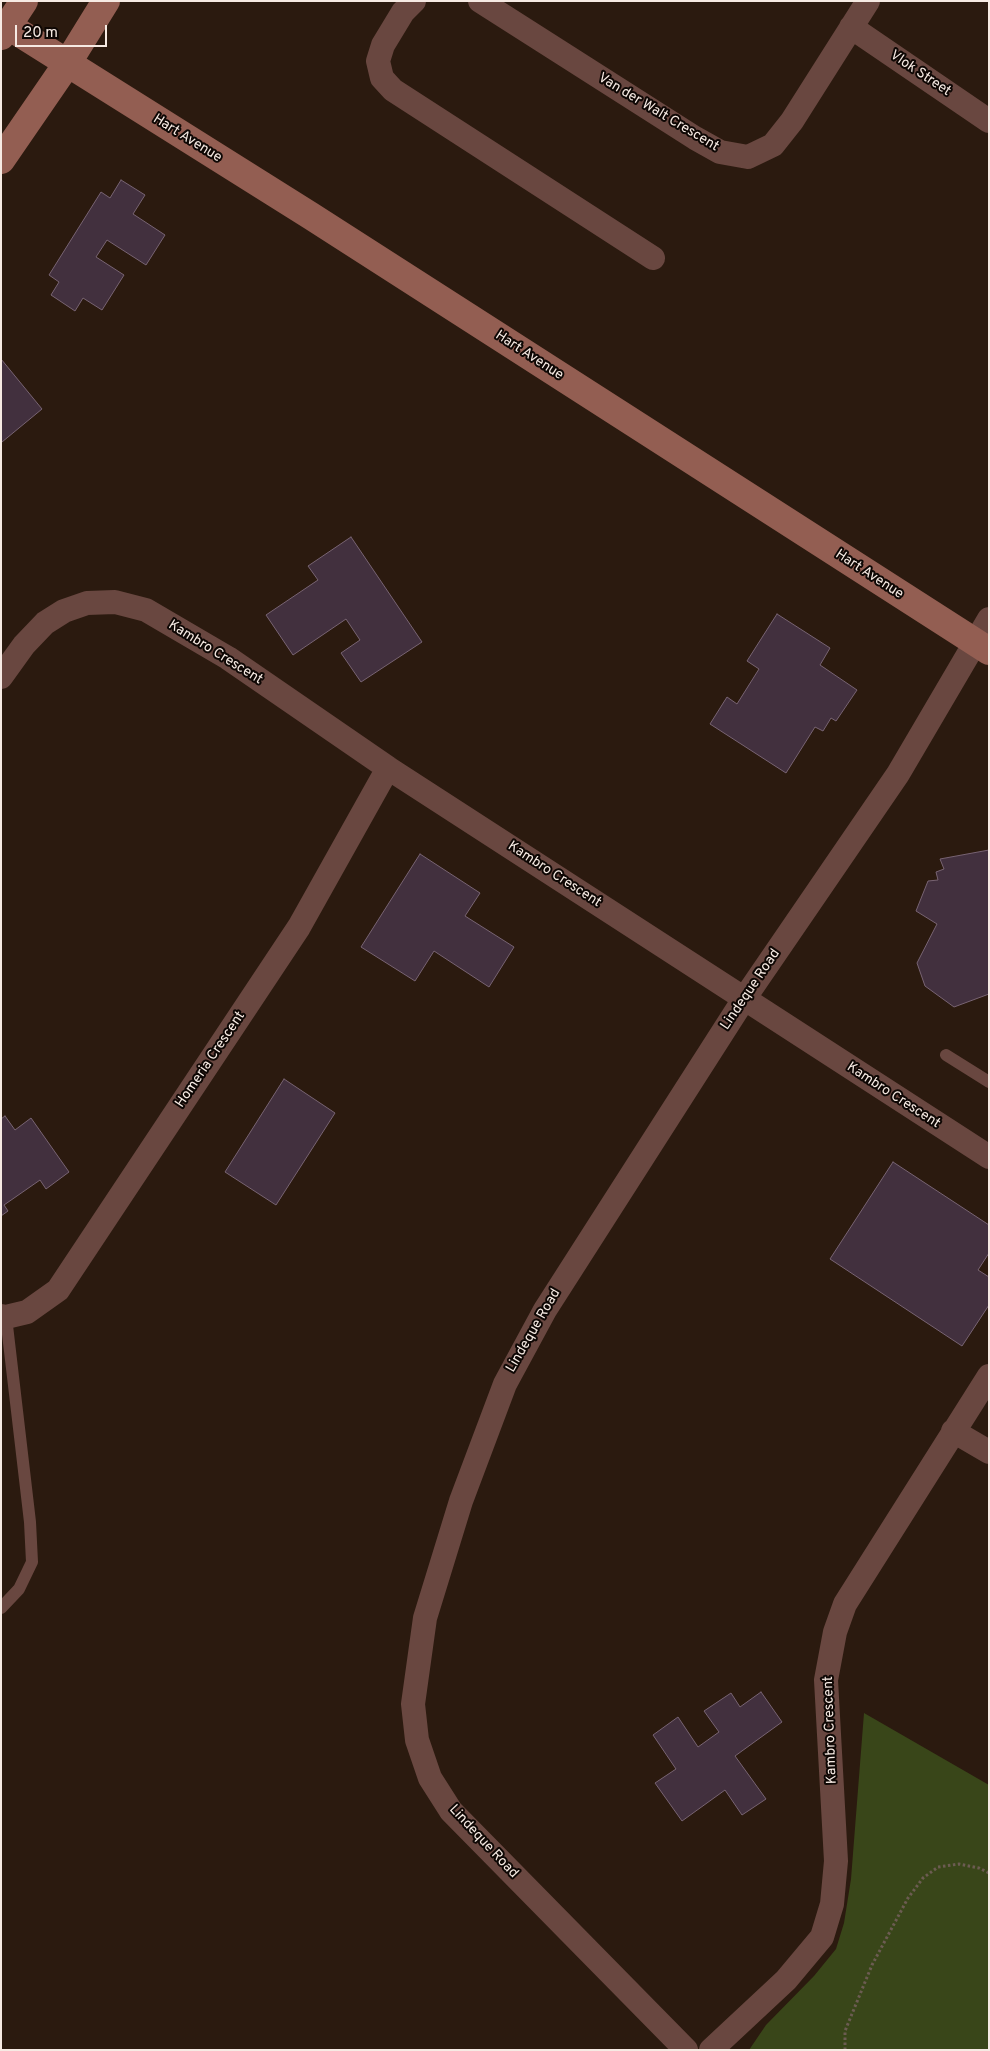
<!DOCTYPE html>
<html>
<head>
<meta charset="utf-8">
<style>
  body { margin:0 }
  #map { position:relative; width:990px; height:2051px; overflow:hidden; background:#2b1a0f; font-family:Overpass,sans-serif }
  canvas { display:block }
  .frame { position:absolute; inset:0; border:2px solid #f6eae3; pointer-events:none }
  .scale { position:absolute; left:15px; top:25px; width:92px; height:22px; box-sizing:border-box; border:2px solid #f6eae3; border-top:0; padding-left:6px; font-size:15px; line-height:18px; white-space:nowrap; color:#f6eae3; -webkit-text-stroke:4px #0e0704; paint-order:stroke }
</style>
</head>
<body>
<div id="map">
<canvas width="990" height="2051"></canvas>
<div class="frame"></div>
<div class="scale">20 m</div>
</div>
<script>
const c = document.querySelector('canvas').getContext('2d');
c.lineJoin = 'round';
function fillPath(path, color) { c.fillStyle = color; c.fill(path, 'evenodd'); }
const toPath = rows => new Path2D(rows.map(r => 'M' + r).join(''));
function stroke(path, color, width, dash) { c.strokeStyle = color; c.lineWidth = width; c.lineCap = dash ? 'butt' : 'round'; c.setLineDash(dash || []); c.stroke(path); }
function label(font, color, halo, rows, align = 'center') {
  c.font = font + ' Overpass,sans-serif'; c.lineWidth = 4; c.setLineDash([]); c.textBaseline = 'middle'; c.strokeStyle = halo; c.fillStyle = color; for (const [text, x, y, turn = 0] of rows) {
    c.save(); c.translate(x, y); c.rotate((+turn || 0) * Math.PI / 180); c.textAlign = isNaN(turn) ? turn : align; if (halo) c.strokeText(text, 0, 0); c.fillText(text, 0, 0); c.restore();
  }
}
fillPath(toPath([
  [864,1713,989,1785,989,2050,749,2050,766,2025,814,1976,836,1949,844,1923,851,1879]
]), '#394619');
const building = toPath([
  [121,180,145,195,133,214,165,235,146,265,107,240,96,257,124,275,102,310,83,298,75,311,51,295,59,282,49,275,101,192,110,198,121,180],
  [1,359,42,409,2,442,1,442,1,359],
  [351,537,422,642,361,682,341,653,360,640,346,619,293,655,266,615,318,580,308,566,351,537],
  [777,614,830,648,820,665,857,690,836,721,831,718,823,731,815,727,786,773,710,724,727,697,737,704,759,669,747,661,777,614],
  [989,850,989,994,954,1007,925,986,917,963,937,924,916,911,928,881,938,880,936,872,944,869,940,859,989,850],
  [420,854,480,893,465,916,514,947,489,987,434,951,415,981,361,947,420,854],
  [284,1079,335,1113,276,1205,225,1172,284,1079],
  [5,1116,15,1130,31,1118,69,1172,46,1189,40,1180,4,1205,8,1211,1,1216,1,1119,5,1116],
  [893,1162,989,1225,989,1253,978,1270,989,1277,989,1305,962,1346,830,1259,893,1162],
  [761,1692,782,1722,735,1756,766,1799,742,1815,725,1790,682,1821,655,1783,676,1769,653,1735,678,1717,698,1747,719,1732,704,1711,731,1693,740,1707,761,1692]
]);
fillPath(building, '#42303e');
stroke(building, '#786473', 1);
stroke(toPath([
  [845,2050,845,2031,872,1965,908,1898,923,1878,938,1867,959,1864,979,1868,989,1873]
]), '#6c5c52', 3, [2.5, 2.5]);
stroke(toPath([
  [946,1055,989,1082],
  [1,1608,19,1589,32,1562,30,1522,6,1317]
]), '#694740', 12);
stroke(toPath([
  [414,1,403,12,383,45,378,61,382,78,393,90,653,258],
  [480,1,695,138,720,152,748,157,773,145,792,121,868,1],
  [851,27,989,121],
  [1,677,24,645,45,623,64,611,87,603,115,602,146,610,228,658,388,768,989,1157],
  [1,1316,6,1317,27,1312,58,1290,299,927,388,768],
  [953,1431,989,1452],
  [686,2050,451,1811,430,1778,417,1740,413,1704,425,1618,461,1501,505,1384,545,1310,744,999,898,774,989,619],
  [711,2050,786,1980,822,1937,832,1904,836,1861,826,1680,835,1632,845,1604,989,1376]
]), '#694740', 24);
stroke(toPath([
  [7,25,311,216,989,651],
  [1,36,24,1],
  [1,160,67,64,106,1]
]), '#935e52', 28);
label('14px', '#f6eae3', '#0e0704', [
  ["Vlok Street",920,74,34],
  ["Van der Walt Crescent",658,113,31],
  ["Hart Avenue",187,139,32],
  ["Hart Avenue",529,356,33],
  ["Hart Avenue",869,575,33],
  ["Kambro Crescent",215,653,32],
  ["Kambro Crescent",554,875,33],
  ["Lindeque Road",751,990,-56],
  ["Homeria Crescent",211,1060,-56],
  ["Kambro Crescent",893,1096,33],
  ["Lindeque Road",534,1331,-60],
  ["Kambro Crescent",831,1730,-92],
  ["Lindeque Road",483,1842,47]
]);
</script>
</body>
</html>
